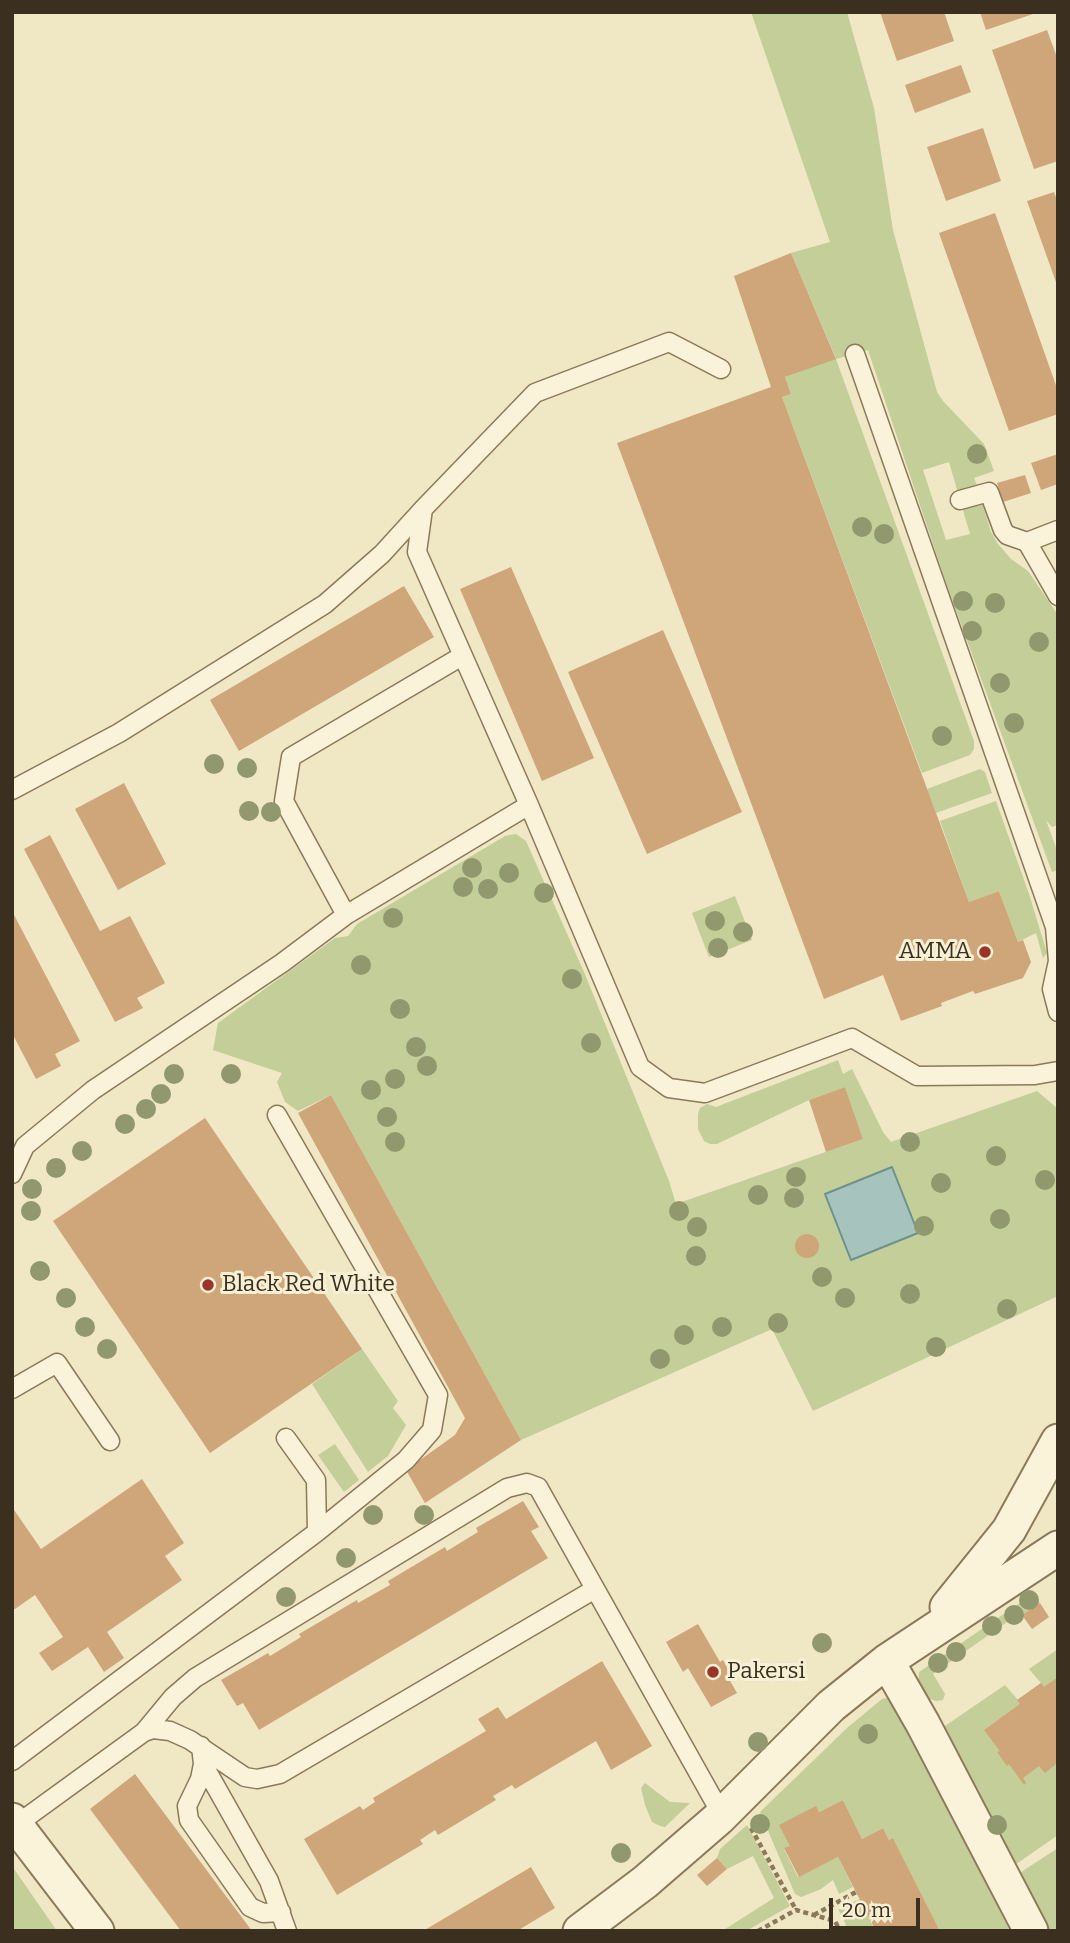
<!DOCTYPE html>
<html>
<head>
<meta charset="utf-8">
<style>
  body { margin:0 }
  #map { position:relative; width:1070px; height:1943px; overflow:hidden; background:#f0e7c5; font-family:Bitter,serif }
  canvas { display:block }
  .frame { position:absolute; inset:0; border:14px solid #3b2f1f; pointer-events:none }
  .scale { position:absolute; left:829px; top:1898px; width:91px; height:32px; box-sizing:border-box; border:4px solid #3b2f1f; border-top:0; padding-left:9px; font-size:21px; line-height:24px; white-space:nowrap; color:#3b2f1f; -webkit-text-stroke:5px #f7f0d5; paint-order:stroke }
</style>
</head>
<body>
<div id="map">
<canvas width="1070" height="1943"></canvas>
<div class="frame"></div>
<div class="scale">20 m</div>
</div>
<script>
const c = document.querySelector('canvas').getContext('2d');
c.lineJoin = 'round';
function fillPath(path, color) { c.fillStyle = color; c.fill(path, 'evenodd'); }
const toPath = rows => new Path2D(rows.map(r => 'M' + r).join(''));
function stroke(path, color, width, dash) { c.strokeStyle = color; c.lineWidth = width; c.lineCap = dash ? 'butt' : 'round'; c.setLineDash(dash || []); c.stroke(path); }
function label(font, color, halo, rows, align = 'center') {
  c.font = font + ' Bitter,serif'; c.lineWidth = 6; c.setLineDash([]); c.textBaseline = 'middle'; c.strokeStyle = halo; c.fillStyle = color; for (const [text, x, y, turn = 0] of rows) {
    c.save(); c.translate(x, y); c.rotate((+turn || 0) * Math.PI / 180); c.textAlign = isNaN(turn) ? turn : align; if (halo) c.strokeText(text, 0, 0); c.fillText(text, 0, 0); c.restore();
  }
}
fillPath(toPath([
  [751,12,847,12,874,108,893,230,937,392,943,401,984,444,994,471,974,478,978,488,958,493,949,462,923,470,946,540,970,534,962,507,982,503,991,532,998,544,1011,559,1028,571,1058,615,1058,825,1052,827,1046,820,1058,853,1058,870,1052,872,947,586,868,350,836,359,974,741,974,749,970,755,922,773,782,397,791,394,785,377,836,358,791,253,830,242],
  [980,769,985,772,992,793,936,813,927,789],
  [996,801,1029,894,1047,953,1043,958,1036,933,1018,942,999,891,969,902,940,821],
  [516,834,526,841,584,972,669,1181,676,1204,863,1139,845,1087,809,1100,717,1144,710,1144,704,1141,698,1129,698,1114,700,1108,707,1104,716,1107,838,1060,843,1074,852,1069,883,1132,891,1142,1037,1091,1058,1109,1058,1296,813,1411,772,1329,521,1440,331,1095,298,1111,285,1102,277,1082,282,1073,213,1050,218,1023,335,938,348,936,357,924,505,836],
  [735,896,752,940,709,957,692,913],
  [362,1349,398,1401,393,1408,406,1425,388,1456,368,1472,312,1384],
  [335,1444,359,1480,344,1492,318,1455],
  [1033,1594,1040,1603,1022,1615,1020,1613,933,1674,945,1694,943,1700,936,1701,923,1697,918,1687,919,1672],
  [1058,1649,1058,1835,1012,1867,942,1728,1005,1685,1018,1700,1041,1683,1029,1669],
  [890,1697,1010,1931,940,1931,893,1838,889,1840,883,1828,862,1839,843,1800,819,1812,790,1846,784,1849,798,1877,838,1857,853,1887,839,1894,833,1880,821,1889,801,1897,795,1894,760,1812,847,1728,882,1699],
  [645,1783,670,1802,690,1803,665,1827,660,1826,652,1822,645,1805,641,1788],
  [747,1825,790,1906,746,1931,722,1931,774,1898,753,1856,727,1869,717,1858,720,1849],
  [1058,1848,1058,1931,1045,1931,1015,1876],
  [12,1866,57,1931,12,1931],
  [860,1899,873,1925,862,1931,849,1931,838,1909]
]), '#c3ce99');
const water = toPath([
  [892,1167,918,1233,851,1260,825,1194,892,1167]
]);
fillPath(water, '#a7c3bd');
stroke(water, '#6d928c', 2);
fillPath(toPath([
  [880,12,944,12,954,41,897,61],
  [980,12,1036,12,1036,13,986,30],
  [1047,30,1058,60,1058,161,1034,169,992,50],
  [961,65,971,92,915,113,905,85],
  [983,128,1001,181,946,201,927,147],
  [1054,192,1058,203,1057,285,1027,201],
  [995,213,1058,391,1058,414,1009,431,939,233],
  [791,253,836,359,785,377,791,394,782,397,969,902,999,891,1018,942,1023,940,1031,962,1023,978,975,994,973,991,941,1003,942,1006,901,1021,883,975,824,999,617,443,771,387,734,276],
  [1058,454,1058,484,1041,490,1031,463],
  [1025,475,1031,493,1003,502,997,483],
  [511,567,594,758,542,781,460,589],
  [404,586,434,637,239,751,210,700],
  [663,630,742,812,647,854,568,672],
  [124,783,166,864,118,890,75,809],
  [50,835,100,931,130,916,165,983,137,998,143,1008,115,1022,24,849],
  [12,911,80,1041,55,1054,61,1066,36,1079,12,1033],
  [845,1087,863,1139,826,1152,809,1100],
  [331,1095,521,1440,425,1503,406,1470,455,1435,465,1418,298,1113],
  [205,1118,362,1349,210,1453,53,1221],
  '795 1246a12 12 0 1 1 24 0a12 12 0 1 1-24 0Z',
  [142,1479,184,1543,165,1556,182,1580,107,1632,124,1658,104,1672,88,1647,52,1671,39,1653,63,1637,35,1595,12,1611,12,1507,41,1549],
  [523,1501,539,1527,531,1531,548,1558,259,1730,243,1703,237,1706,221,1680,268,1653,270,1656,301,1637,299,1634,357,1600,358,1603,390,1585,388,1581,445,1547,447,1551,478,1532,476,1528],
  [1040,1603,1049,1617,1032,1629,1022,1615],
  [698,1624,720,1662,723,1660,733,1678,729,1679,737,1693,711,1707,688,1668,683,1672,666,1642],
  [602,1661,652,1746,611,1770,596,1741,515,1789,512,1785,493,1796,496,1800,438,1835,435,1830,420,1840,423,1844,337,1895,304,1839,360,1806,363,1810,375,1802,373,1798,486,1731,478,1719,498,1707,506,1719],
  [1058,1677,1058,1757,1055,1765,1045,1773,1039,1766,1023,1778,1026,1783,1024,1785,1009,1764,1007,1766,997,1752,1000,1751,984,1730,1020,1704,1017,1700,1041,1683,1044,1687],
  [135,1774,252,1931,181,1931,90,1809],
  [843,1800,862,1839,883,1828,889,1840,893,1838,940,1931,876,1931,838,1857,799,1877,784,1848,790,1846,779,1825,816,1806,819,1812],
  [717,1858,727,1869,707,1886,697,1875],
  [531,1867,555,1908,517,1931,423,1931]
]), '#cfa57a');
const lane = toPath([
  [855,354,1055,927,1058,961,1052,989,1058,1012],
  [960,500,989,492,1003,530,1007,535,1027,542],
  [1058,530,1027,542,1058,596],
  [12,790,119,733,325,604,382,554,423,509],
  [529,805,640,1067,669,1088,705,1093,852,1038,917,1076,1035,1075,1058,1071],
  [346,915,284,801,291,757,462,656],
  [12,1174,25,1146,93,1090,282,963,346,915,529,805,417,552,423,509,535,393,669,342,721,369],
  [12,1389,57,1363,110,1441],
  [286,1438,316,1480,317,1532],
  [144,1732,173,1697,195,1678,507,1488,527,1483,538,1487,722,1815],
  [201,1746,203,1764,269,1881,287,1931],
  [12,1761,317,1532,406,1460,432,1430,438,1395,277,1115],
  [203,1764,200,1779,187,1806,189,1820,250,1907,263,1913,281,1912],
  [16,1825,144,1732,153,1729,170,1731,190,1740,245,1777,257,1779,280,1774,595,1589]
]);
const street = toPath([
  [947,1607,1009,1530,1058,1441],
  [887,1661,923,1724,1031,1931],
  [12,1820,97,1931],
  [580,1931,645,1882,719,1818,831,1706,887,1661,1058,1548]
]);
stroke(lane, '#8c795a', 21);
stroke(street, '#8c795a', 37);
stroke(toPath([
  [751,1828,796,1910],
  [814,1915,856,1892],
  [758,1931,796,1910,835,1921,840,1931]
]), '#8c795a', 4.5, [5, 3.5]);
stroke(lane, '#faf3d9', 18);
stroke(street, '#faf3d9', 33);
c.fillStyle = '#92986d';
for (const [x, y] of [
  [977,454],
  [862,527],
  [884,534],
  [963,601],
  [995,603],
  [972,631],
  [1039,642],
  [1000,683],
  [1014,723],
  [942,736],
  [214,764],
  [247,768],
  [249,811],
  [271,812],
  [472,868],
  [509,873],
  [463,887],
  [488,889],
  [544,893],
  [393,918],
  [715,921],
  [743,932],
  [718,948],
  [361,965],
  [572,979],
  [400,1009],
  [591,1043],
  [416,1047],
  [427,1066],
  [174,1074],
  [231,1074],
  [395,1079],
  [371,1090],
  [161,1094],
  [146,1109],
  [387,1117],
  [125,1124],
  [395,1142],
  [910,1142],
  [82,1151],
  [996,1156],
  [56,1168],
  [796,1177],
  [1045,1180],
  [941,1183],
  [32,1189],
  [758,1195],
  [794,1198],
  [31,1211],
  [679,1211],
  [1000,1219],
  [924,1226],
  [697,1227],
  [696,1256],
  [40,1271],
  [822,1277],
  [910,1294],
  [66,1298],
  [845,1298],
  [1007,1309],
  [778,1323],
  [85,1327],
  [722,1327],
  [684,1335],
  [936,1347],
  [107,1349],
  [660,1359],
  [373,1515],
  [424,1515],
  [346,1558],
  [286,1597],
  [1029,1600],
  [1014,1615],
  [992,1626],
  [822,1643],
  [956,1652],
  [938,1663],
  [868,1734],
  [758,1742],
  [760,1824],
  [997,1825],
  [621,1853]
]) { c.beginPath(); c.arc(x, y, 10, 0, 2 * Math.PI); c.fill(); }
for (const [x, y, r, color] of [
  [985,952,7,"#9c3329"],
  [208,1285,7,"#9c3329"],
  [713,1672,7,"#9c3329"]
]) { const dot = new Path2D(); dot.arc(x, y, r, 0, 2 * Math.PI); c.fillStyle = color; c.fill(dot); stroke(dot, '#f7f0d5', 2.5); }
label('23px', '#3b2f1f', '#f7f0d5', [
  ["AMMA",971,952,"right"],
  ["Black Red White",222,1285],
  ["Pakersi",727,1672]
], 'left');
</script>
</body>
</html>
